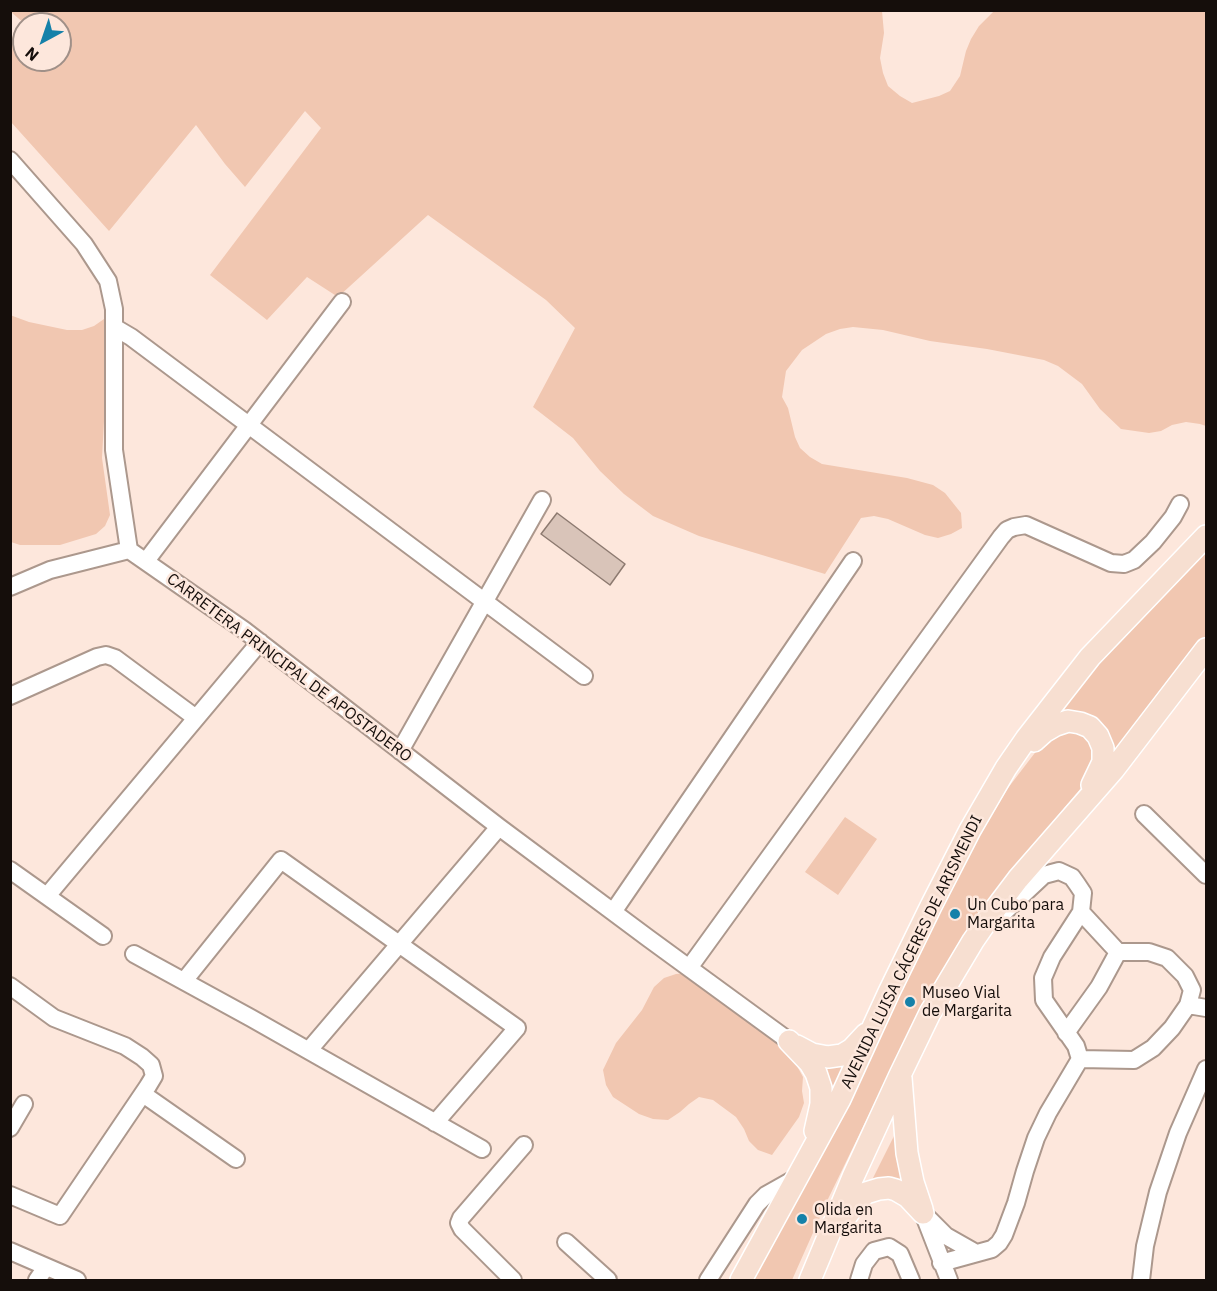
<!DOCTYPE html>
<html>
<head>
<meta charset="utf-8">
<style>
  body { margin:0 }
  #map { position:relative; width:1217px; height:1291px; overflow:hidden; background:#fde7dc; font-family:"IBM Plex Sans",sans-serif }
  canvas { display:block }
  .frame { position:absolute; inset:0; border:12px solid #150e0b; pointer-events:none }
  .north { position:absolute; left:12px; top:12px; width:60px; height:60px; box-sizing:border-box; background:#fde7dc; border:2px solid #a09088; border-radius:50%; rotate:220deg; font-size:16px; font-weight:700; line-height:24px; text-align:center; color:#150e0b }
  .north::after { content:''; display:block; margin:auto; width:21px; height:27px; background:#1581a9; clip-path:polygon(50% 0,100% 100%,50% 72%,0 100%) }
</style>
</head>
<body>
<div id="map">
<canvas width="1217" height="1291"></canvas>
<div class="frame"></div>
<div class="north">N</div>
</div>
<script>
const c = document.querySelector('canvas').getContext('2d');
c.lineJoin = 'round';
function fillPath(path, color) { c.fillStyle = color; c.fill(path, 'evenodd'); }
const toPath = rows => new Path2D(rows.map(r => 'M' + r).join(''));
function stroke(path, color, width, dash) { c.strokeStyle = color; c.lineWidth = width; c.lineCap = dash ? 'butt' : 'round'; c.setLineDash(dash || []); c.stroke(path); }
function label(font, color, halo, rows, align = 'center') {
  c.font = font + ' "IBM Plex Sans",sans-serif'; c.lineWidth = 5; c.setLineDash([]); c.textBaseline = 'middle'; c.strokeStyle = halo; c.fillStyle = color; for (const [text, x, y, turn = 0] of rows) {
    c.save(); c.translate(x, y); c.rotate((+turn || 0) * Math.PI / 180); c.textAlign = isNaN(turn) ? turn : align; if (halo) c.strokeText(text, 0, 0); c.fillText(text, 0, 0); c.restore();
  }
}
fillPath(toPath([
  [11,10,882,11,884,33,880,58,883,73,888,86,900,96,912,103,939,96,950,91,960,76,966,51,971,39,979,26,994,11,1206,11,1206,426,1200,424,1186,422,1172,425,1161,431,1149,433,1121,429,1100,409,1082,384,1058,366,1044,360,987,349,930,341,883,330,853,327,840,329,826,334,802,350,786,371,782,397,788,408,795,437,800,448,810,457,822,464,907,478,933,485,945,493,961,513,962,528,951,534,938,538,925,535,888,519,874,516,861,518,825,574,699,536,653,516,624,494,600,471,573,438,533,407,575,328,546,300,428,215,338,297,307,277,267,320,210,275,321,128,305,111,245,187,225,164,196,125,109,231,11,122,10,39,24,25,24,60,60,60,60,24,25,24,11,12],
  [10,315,29,322,67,330,82,330,94,326,104,319,111,325,107,366,102,458,110,515,105,526,96,534,60,545,20,545,11,542],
  [1206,547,1206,638,1117,754,1114,756,1058,714,1089,670],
  [1074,728,1096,743,1092,773,1081,788,994,892,977,915,956,947,928,996,907,1036,828,1199,792,1280,754,1280,812,1173,871,1053,913,963,977,840,1008,788,1044,741],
  [845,817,877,839,838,895,805,872],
  [689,973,782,1046,791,1055,803,1077,802,1091,804,1103,799,1117,772,1155,758,1150,749,1141,744,1129,736,1117,713,1100,699,1097,689,1104,680,1112,668,1120,653,1119,639,1114,613,1097,606,1085,603,1070,616,1043,642,1010,654,987,664,978,676,974],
  [816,1061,843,1064,844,1067,832,1089,831,1088],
  [896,1132,911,1187,871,1182]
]), '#f1c7b1');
const building = toPath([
  [557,513,625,564,610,585,541,534,557,513]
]);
fillPath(building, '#d9c4b9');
stroke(building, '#8d7a70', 1.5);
const minor = toPath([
  [10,160,84,244,108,281,114,309,114,450,129,550,244,630,499,827,648,938,789,1041],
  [114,327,131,337,584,676],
  [146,561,342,302],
  [10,587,50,570,129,550],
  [10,696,97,657,106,655,115,658,196,718],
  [400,751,542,500],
  [1144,814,1206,875],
  [10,870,103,936],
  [47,896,260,642],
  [613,912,853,561],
  [996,920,1044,875,1059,871,1072,877,1077,884,1083,893,1081,912,1052,957,1043,978,1044,1000,1076,1046,1080,1059],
  [134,954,251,1018,482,1149],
  [689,968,1001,537,1007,530,1014,527,1026,525,1111,563,1124,564,1134,560,1153,542,1173,517,1180,504],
  [184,981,281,860,517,1028,435,1123],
  [10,986,54,1018,125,1046,142,1057,151,1065,154,1076,148,1086,60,1216,10,1195],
  [1188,1005,1206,1008],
  [1066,1033,1099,987,1118,952],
  [309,1050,499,827],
  [143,1094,236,1159],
  [10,1128,24,1104],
  [923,1213,949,1280],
  [928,1218,946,1236,976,1253],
  [566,1242,608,1280],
  [10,1251,77,1280],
  [941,1263,992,1249,999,1243,1004,1235,1016,1203,1025,1171,1036,1138,1048,1113,1080,1059,1134,1060,1153,1048,1172,1028,1188,1005,1192,990,1185,976,1167,958,1149,952,1118,952,1081,912],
  [37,1280,46,1267],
  [513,1280,462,1229,459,1223,461,1218,524,1145],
  [708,1280,757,1204,766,1195,798,1177],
  [859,1280,864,1264,874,1251,889,1247,900,1254,911,1280],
  [1141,1280,1145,1246,1158,1192,1178,1133,1206,1069]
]);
const major = toPath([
  [1034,741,1044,732,1056,725,1068,721,1080,723,1090,727,1098,736,1103,748,1103,762,1092,785],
  [789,1041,810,1063,816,1073,821,1088,821,1104,815,1131],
  [797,1046,812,1054,828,1057,842,1055,852,1049,866,1034],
  [901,1078,907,1153,913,1182,922,1209],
  [842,1222,858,1200,866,1193,879,1189,889,1188,896,1190,908,1197,923,1213],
  [741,1280,840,1099,889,992,931,906,970,830,1006,768,1026,739,1090,657,1206,536],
  [810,1280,853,1177,900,1075,930,1013,973,941,993,912,1018,879,1114,769,1206,649]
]);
stroke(minor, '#ac988d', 20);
stroke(major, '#fff', 24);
stroke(minor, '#fff', 16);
stroke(major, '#f7dfd1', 21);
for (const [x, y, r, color] of [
  [955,914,6,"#1581a9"],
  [910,1002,6,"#1581a9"],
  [802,1219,6,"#1581a9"]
]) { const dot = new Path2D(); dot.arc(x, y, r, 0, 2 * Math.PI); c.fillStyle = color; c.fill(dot); stroke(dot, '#fde7dc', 2); }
label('16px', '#150e0b', '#fde7dc', [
  ["CARRETERA PRINCIPAL DE APOSTADERO",289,668,37],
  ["AVENIDA LUISA CÁCERES DE ARISMENDI",912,952,-64]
]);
label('16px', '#150e0b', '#fde7dc', [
  ["Un Cubo para",967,905],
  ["Margarita",967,923],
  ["Museo Vial",922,993],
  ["de Margarita",922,1011],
  ["Olida en",814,1210],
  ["Margarita",814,1228]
], 'left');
</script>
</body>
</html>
